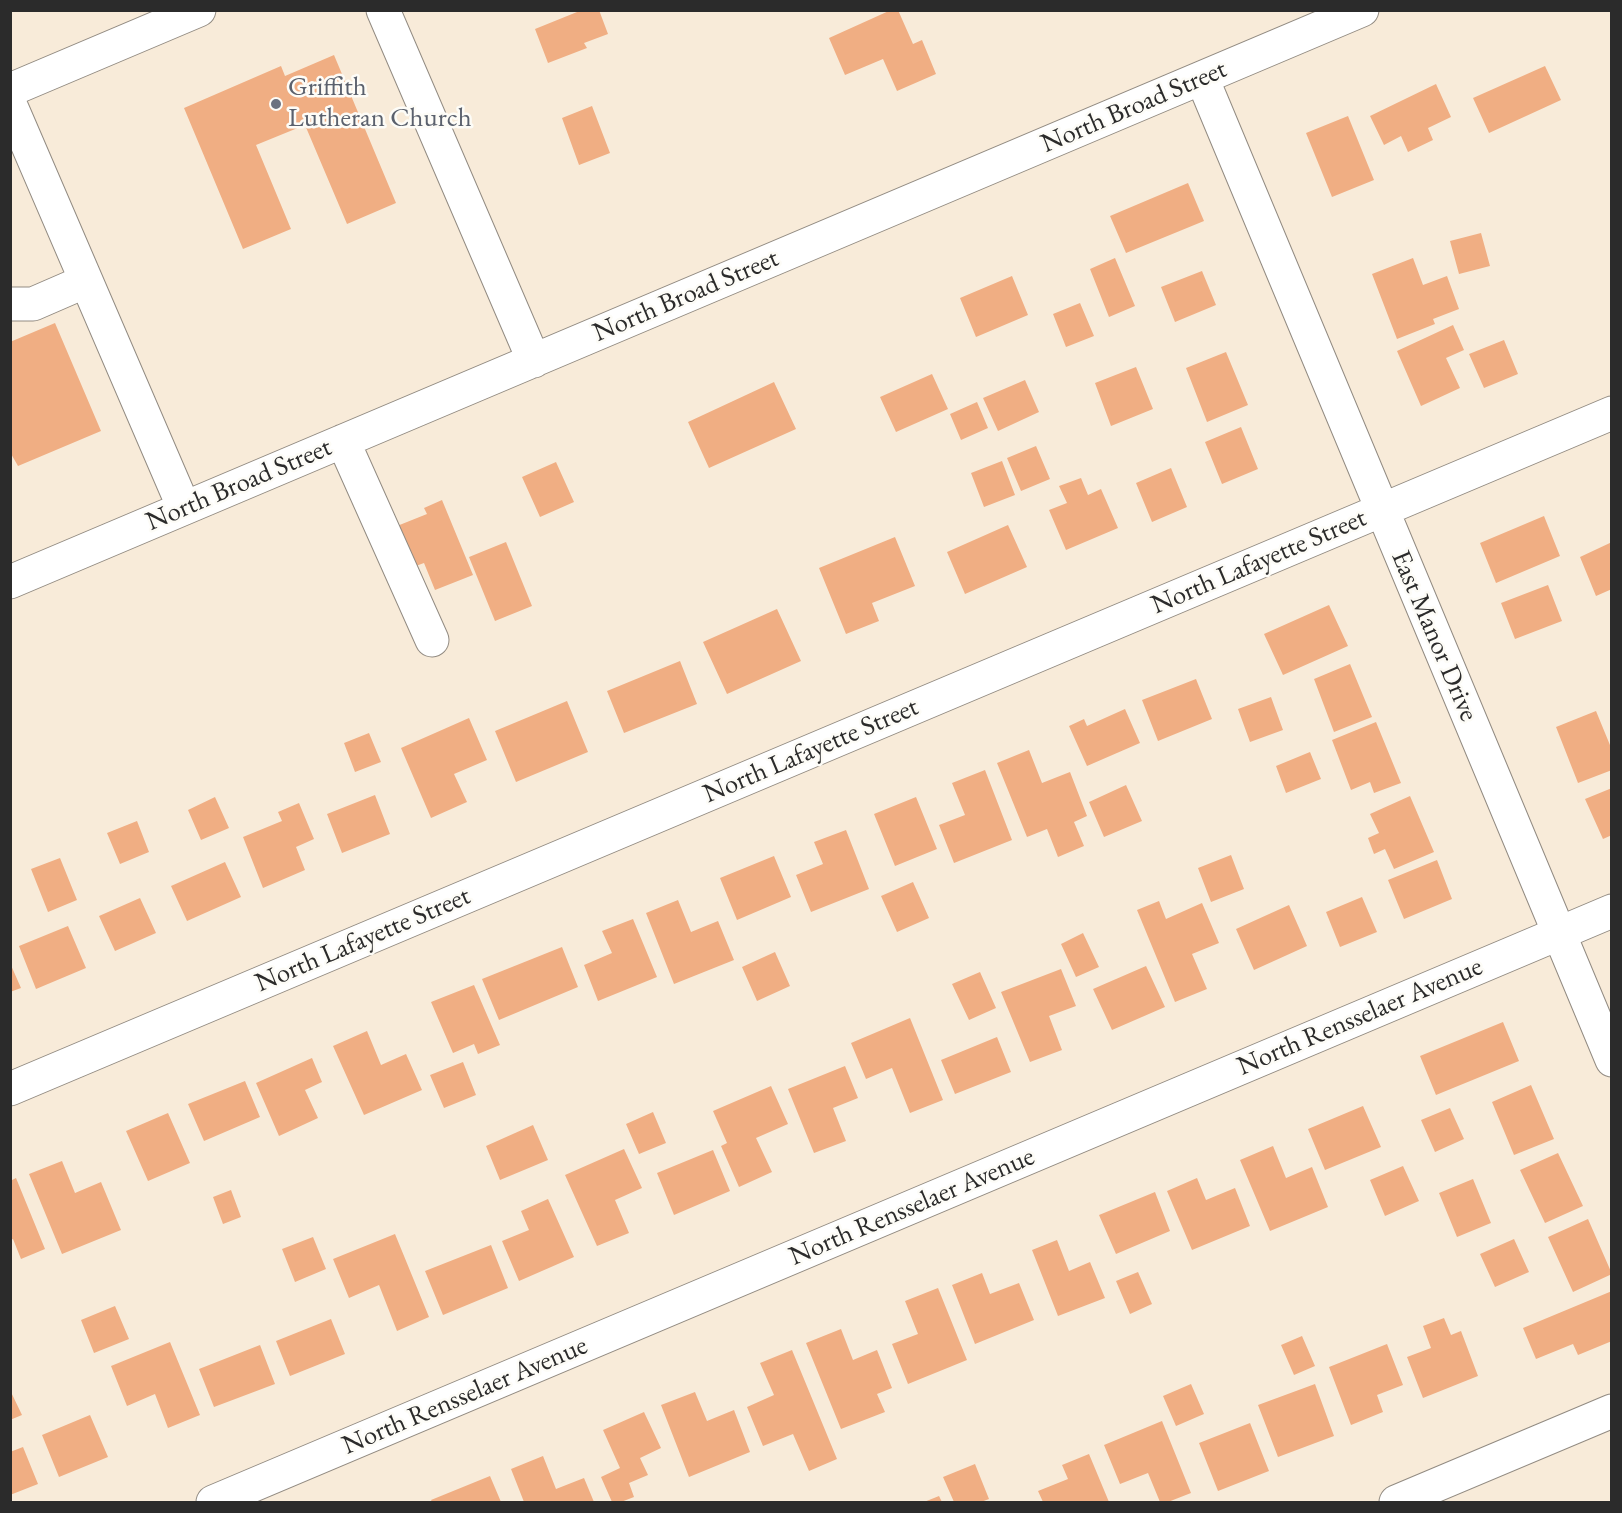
<!DOCTYPE html>
<html>
<head>
<meta charset="utf-8">
<style>
  body { margin:0 }
  #map { position:relative; width:1622px; height:1513px; overflow:hidden; background:#f8ebd9; font-family:"EB Garamond",serif }
  canvas { display:block }
  .frame { position:absolute; inset:0; border:12px solid #2b2b2b; pointer-events:none }
</style>
</head>
<body>
<div id="map">
<canvas width="1622" height="1513"></canvas>
<div class="frame"></div>
</div>
<script>
const c = document.querySelector('canvas').getContext('2d');
c.lineJoin = 'round';
function fillPath(path, color) { c.fillStyle = color; c.fill(path, 'evenodd'); }
const toPath = rows => new Path2D(rows.map(r => 'M' + r).join(''));
function stroke(path, color, width, dash) { c.strokeStyle = color; c.lineWidth = width; c.lineCap = dash ? 'butt' : 'round'; c.setLineDash(dash || []); c.stroke(path); }
function label(font, color, halo, rows, align = 'center') {
  c.font = font + ' "EB Garamond",serif'; c.lineWidth = 5; c.setLineDash([]); c.textBaseline = 'middle'; c.strokeStyle = halo; c.fillStyle = color; for (const [text, x, y, turn = 0] of rows) {
    c.save(); c.translate(x, y); c.rotate((+turn || 0) * Math.PI / 180); c.textAlign = isNaN(turn) ? turn : align; if (halo) c.strokeText(text, 0, 0); c.fillText(text, 0, 0); c.restore();
  }
}
fillPath(toPath([
  [582,10,599,10,608,34,584,43,587,48,548,63,535,29],
  [891,10,898,10,913,44,922,40,936,74,897,91,883,59,845,75,829,38],
  [334,55,396,203,347,224,305,125,256,145,291,229,243,249,184,108,281,66,285,76],
  [1545,66,1561,100,1489,133,1473,98],
  [1436,84,1451,117,1428,128,1433,140,1408,152,1401,136,1384,145,1370,116],
  [592,106,610,153,579,165,562,118],
  [1348,116,1374,180,1332,197,1306,133],
  [1188,183,1204,221,1126,253,1110,216],
  [1481,233,1490,266,1459,274,1450,241],
  [1115,258,1135,306,1109,317,1090,269],
  [1413,258,1423,285,1447,276,1459,309,1433,319,1435,324,1397,339,1372,274],
  [1202,271,1216,305,1175,322,1161,287],
  [1012,276,1028,315,976,337,960,298],
  [1080,303,1094,336,1066,347,1053,314],
  [55,323,101,431,18,466,10,452,10,342],
  [1453,325,1464,350,1446,358,1460,388,1421,406,1397,351],
  [1504,340,1518,374,1484,388,1469,354],
  [1226,352,1248,405,1207,422,1186,368],
  [1136,367,1153,409,1111,426,1095,383],
  [932,374,948,409,896,432,880,397],
  [1025,380,1039,412,998,431,983,398],
  [774,382,796,429,709,468,688,422],
  [977,402,988,428,961,440,950,414],
  [1241,427,1258,469,1222,484,1205,442],
  [1036,446,1050,479,1021,491,1007,458],
  [1002,461,1015,495,984,507,971,473],
  [556,462,574,502,540,517,522,477],
  [1171,468,1187,507,1152,522,1136,483],
  [1081,478,1088,495,1101,489,1118,528,1066,550,1049,510,1067,503,1059,486],
  [442,500,473,575,435,590,424,563,413,567,397,526,427,514,424,508],
  [1544,516,1560,556,1496,583,1480,543],
  [1008,525,1027,567,965,594,947,552],
  [895,537,915,586,872,603,879,621,846,634,819,568],
  [506,542,532,606,495,621,469,557],
  [1612,542,1612,589,1596,596,1580,557],
  [1548,585,1562,621,1515,639,1501,603],
  [1329,605,1348,646,1283,675,1264,634],
  [777,609,801,661,727,694,703,642],
  [680,661,697,704,624,733,607,691],
  [1350,664,1372,717,1334,732,1314,679],
  [1196,679,1212,719,1158,741,1142,700],
  [1271,697,1283,730,1250,742,1238,709],
  [567,701,588,752,516,782,495,731],
  [1125,709,1140,743,1087,766,1069,726,1084,719,1087,726],
  [1596,711,1612,750,1612,770,1578,783,1556,727],
  [469,718,487,760,454,774,467,802,431,818,401,748],
  [1376,722,1401,783,1374,793,1370,782,1351,790,1332,740],
  [369,733,381,762,355,772,344,743],
  [1029,750,1042,783,1070,772,1087,816,1074,822,1084,846,1058,857,1047,829,1027,837,997,763],
  [1310,752,1321,779,1286,793,1276,766],
  [985,770,1012,840,954,863,939,825,965,815,952,783],
  [1126,785,1142,821,1104,837,1089,802],
  [1612,788,1612,835,1603,839,1585,799],
  [375,795,390,834,342,853,327,814],
  [1410,796,1434,852,1394,869,1385,849,1374,854,1368,838,1379,833,1370,814],
  [215,797,229,828,201,840,188,810],
  [916,797,937,849,895,866,874,814],
  [299,803,314,839,296,847,305,870,263,888,243,837,282,821,278,812],
  [137,821,149,852,120,864,107,833],
  [846,830,869,889,811,912,796,875,823,864,814,842],
  [1231,855,1244,889,1211,902,1198,868],
  [774,856,791,897,737,920,720,878],
  [60,858,77,900,48,912,31,869],
  [1437,860,1452,899,1404,919,1388,880],
  [225,862,241,897,187,921,171,886],
  [913,882,929,918,897,932,881,896],
  [1362,897,1377,932,1340,947,1326,912],
  [140,898,156,933,115,951,99,916],
  [678,900,691,932,718,921,734,960,674,984,646,913],
  [1159,901,1166,919,1202,903,1219,943,1192,954,1207,989,1175,1002,1137,910],
  [1289,905,1307,946,1254,970,1236,929],
  [633,919,657,977,598,1001,584,965,612,953,602,931],
  [68,926,86,968,36,989,19,946],
  [1083,933,1099,967,1076,977,1061,944],
  [562,947,578,987,499,1020,482,979],
  [775,952,790,986,757,1001,742,967],
  [10,963,21,988,10,992],
  [1146,966,1165,1007,1112,1030,1093,989],
  [1061,969,1076,1006,1049,1016,1062,1050,1030,1062,1001,992],
  [980,972,996,1008,969,1020,952,984],
  [474,985,500,1045,478,1054,474,1044,453,1053,431,1002],
  [910,1018,943,1100,910,1113,892,1068,866,1079,851,1043],
  [1503,1022,1519,1061,1436,1095,1420,1056],
  [367,1031,381,1065,406,1054,422,1090,364,1115,333,1046],
  [997,1037,1011,1072,955,1094,941,1060],
  [312,1058,322,1082,305,1090,318,1118,279,1136,256,1083],
  [463,1062,476,1095,444,1108,430,1075],
  [845,1066,858,1098,833,1108,846,1141,814,1153,788,1089],
  [245,1081,260,1117,204,1141,188,1104],
  [1531,1085,1554,1139,1514,1155,1492,1102],
  [771,1086,788,1124,756,1138,772,1172,739,1187,721,1146,727,1143,713,1111],
  [1363,1106,1381,1147,1325,1170,1308,1129],
  [1450,1108,1464,1139,1435,1152,1421,1120],
  [653,1112,666,1143,639,1154,626,1124],
  [168,1113,190,1163,148,1181,126,1131],
  [533,1125,548,1160,500,1180,486,1146],
  [1273,1146,1286,1178,1312,1167,1328,1207,1270,1231,1240,1160],
  [624,1149,642,1188,615,1200,629,1233,597,1246,565,1175],
  [713,1150,730,1191,674,1215,657,1173],
  [1558,1153,1583,1206,1545,1223,1520,1170],
  [62,1161,75,1193,101,1182,121,1230,62,1254,29,1174],
  [1403,1166,1419,1201,1385,1216,1370,1180],
  [16,1178,45,1249,21,1259,13,1239,10,1240,10,1181],
  [1197,1178,1206,1200,1235,1188,1250,1226,1192,1250,1167,1191],
  [1473,1179,1491,1223,1457,1237,1439,1193],
  [231,1190,241,1217,223,1224,213,1197],
  [1155,1192,1170,1231,1116,1254,1099,1215],
  [548,1199,574,1257,519,1281,502,1241,529,1230,521,1211],
  [1588,1219,1612,1274,1573,1292,1548,1237],
  [395,1234,429,1317,397,1331,379,1285,349,1298,333,1259],
  [313,1237,326,1269,295,1282,282,1249],
  [1514,1239,1529,1272,1495,1287,1480,1254],
  [1057,1240,1069,1271,1090,1262,1105,1298,1058,1316,1032,1250],
  [491,1245,508,1288,443,1315,425,1271],
  [1138,1272,1152,1304,1130,1314,1116,1281],
  [982,1273,990,1294,1019,1283,1034,1320,975,1344,952,1285],
  [938,1288,967,1360,908,1384,892,1344,918,1334,905,1301],
  [1612,1291,1612,1341,1578,1355,1573,1344,1536,1359,1523,1328],
  [115,1306,129,1339,94,1353,81,1320],
  [1444,1318,1451,1335,1461,1331,1478,1376,1423,1398,1407,1357,1431,1348,1423,1326],
  [331,1319,345,1354,290,1376,276,1341],
  [841,1329,853,1360,877,1350,892,1388,877,1394,885,1412,841,1429,806,1343],
  [1302,1336,1315,1366,1294,1375,1281,1345],
  [170,1342,200,1415,168,1428,155,1394,127,1406,111,1366],
  [1387,1344,1403,1385,1377,1395,1383,1412,1351,1425,1329,1367],
  [260,1345,275,1384,214,1407,199,1369],
  [792,1350,837,1459,809,1471,793,1434,763,1446,747,1407,774,1395,760,1363],
  [1191,1384,1204,1414,1176,1426,1163,1396],
  [1315,1384,1334,1436,1278,1457,1258,1405],
  [10,1390,22,1415,10,1420],
  [695,1392,707,1421,734,1410,750,1452,689,1477,661,1405],
  [644,1412,661,1448,640,1458,648,1475,629,1483,634,1497,621,1502,612,1502,601,1477,620,1468,603,1430],
  [90,1415,108,1457,59,1477,42,1435],
  [1162,1421,1191,1493,1168,1502,1160,1502,1148,1473,1120,1484,1104,1445],
  [1250,1423,1269,1471,1218,1491,1199,1443],
  [23,1447,38,1484,10,1495,10,1452],
  [1089,1454,1109,1502,1043,1502,1038,1491,1068,1479,1062,1465],
  [543,1456,556,1489,584,1478,594,1502,524,1502,511,1469],
  [975,1464,989,1499,981,1502,954,1502,943,1477],
  [490,1476,501,1502,432,1502,431,1500],
  [939,1496,942,1502,924,1502]
]), '#f0ae83');
const minor = toPath([
  [383,10,534,361],
  [1202,78,1612,1060],
  [10,90,199,10],
  [10,104,184,508],
  [10,304,33,304,86,281],
  [343,441,432,640],
  [10,582,1362,10],
  [10,1089,1612,413],
  [213,1502,1612,911],
  [1396,1502,1612,1411]
]);
stroke(minor, '#928b82', 35);
stroke(minor, '#fff', 33);
for (const [x, y, r, color] of [
  [276,104,6,"#6b7280"]
]) { const dot = new Path2D(); dot.arc(x, y, r, 0, 2 * Math.PI); c.fillStyle = color; c.fill(dot); stroke(dot, '#fdfcf7', 2); }
label('27px', '#5b616d', '#fdfcf7', [
  ["Griffith",288,88],
  ["Lutheran Church",288,119]
], 'left');
label('27px', '#2b2b2b', '#fdfcf7', [
  ["North Broad Street",1134,107,-23],
  ["North Broad Street",686,296,-23],
  ["North Broad Street",239,485,-23],
  ["North Lafayette Street",1259,562,-23],
  ["East Manor Drive",1434,636,67],
  ["North Lafayette Street",811,751,-23],
  ["North Lafayette Street",363,940,-23],
  ["North Rensselaer Avenue",1360,1017,-23],
  ["North Rensselaer Avenue",912,1207,-23],
  ["North Rensselaer Avenue",465,1396,-23]
]);
</script>
</body>
</html>
